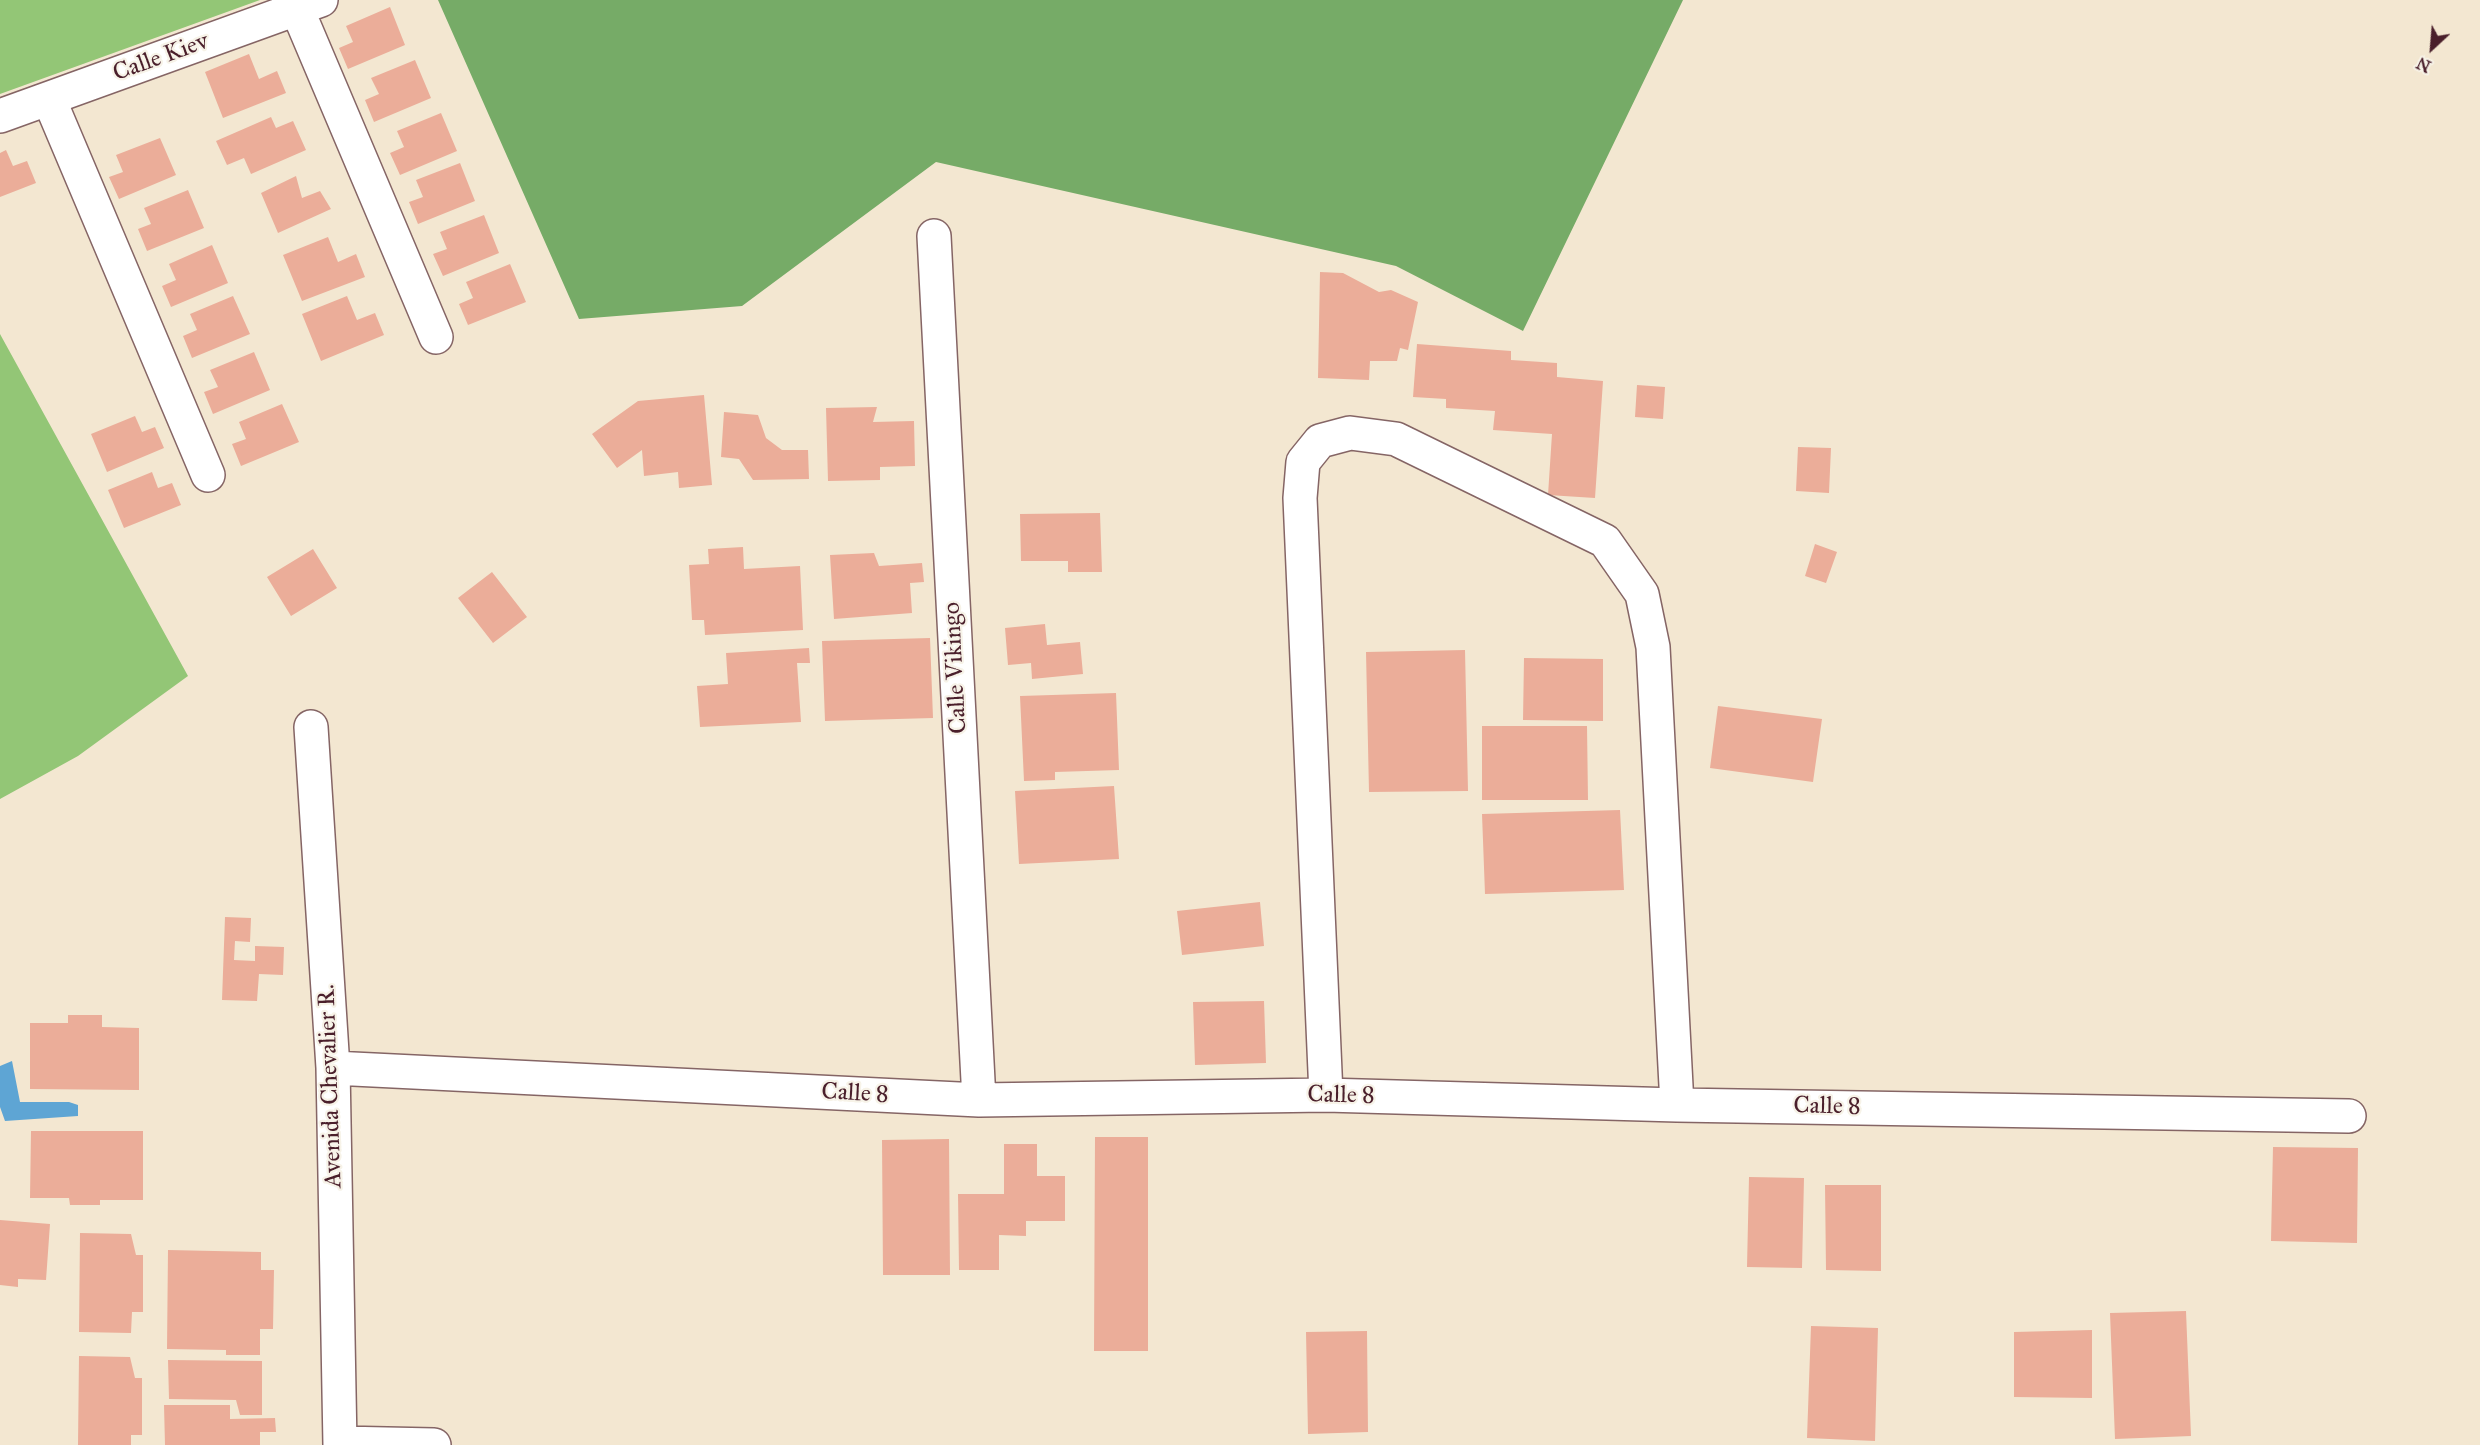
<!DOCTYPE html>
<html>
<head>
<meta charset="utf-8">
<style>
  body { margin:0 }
  #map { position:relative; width:2480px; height:1445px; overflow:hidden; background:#f3e7d1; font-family:"IM FELL Great Primer",serif }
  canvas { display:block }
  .north { position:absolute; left:2402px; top:18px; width:60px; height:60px; -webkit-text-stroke:4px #f7f3e8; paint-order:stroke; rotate:206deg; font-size:16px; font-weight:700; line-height:24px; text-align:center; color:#4a1f2b }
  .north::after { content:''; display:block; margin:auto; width:21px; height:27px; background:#4a1f2b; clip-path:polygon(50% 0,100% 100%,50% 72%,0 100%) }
</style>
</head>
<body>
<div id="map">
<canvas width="2480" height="1445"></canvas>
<div class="north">N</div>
</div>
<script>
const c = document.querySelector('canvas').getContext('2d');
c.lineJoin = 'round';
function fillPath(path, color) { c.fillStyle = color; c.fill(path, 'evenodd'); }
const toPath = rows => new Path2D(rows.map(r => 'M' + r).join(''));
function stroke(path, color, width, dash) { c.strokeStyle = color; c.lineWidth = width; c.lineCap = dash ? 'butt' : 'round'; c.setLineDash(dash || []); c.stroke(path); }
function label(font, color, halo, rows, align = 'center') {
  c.font = font + ' "IM FELL Great Primer",serif'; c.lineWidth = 4.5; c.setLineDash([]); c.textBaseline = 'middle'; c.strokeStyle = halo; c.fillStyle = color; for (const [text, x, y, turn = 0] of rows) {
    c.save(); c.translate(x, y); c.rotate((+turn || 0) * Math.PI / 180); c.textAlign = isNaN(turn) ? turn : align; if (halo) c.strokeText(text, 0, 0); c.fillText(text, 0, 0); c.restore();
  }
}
fillPath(toPath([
  [0,0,260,0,0,94],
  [0,334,188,676,78,756,0,799]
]), '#93c676');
fillPath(toPath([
  [438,0,1683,0,1523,331,1396,266,936,162,742,306,579,319]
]), '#76ab67');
fillPath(toPath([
  [12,1061,20,1102,69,1102,78,1105,78,1116,5,1121,0,1107,0,1066]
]), '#5ea5d4');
fillPath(toPath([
  [390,7,405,45,348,69,339,48,353,42,346,26],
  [249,54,259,79,277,71,286,93,223,118,205,72],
  [415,60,431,98,374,122,365,100,379,94,371,78],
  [441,113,457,151,400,175,390,153,404,147,397,131],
  [271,117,276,128,293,121,306,150,251,174,244,158,227,165,216,141],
  [160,138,176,175,119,199,109,177,123,172,116,155],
  [6,150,13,166,27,161,36,183,0,197,0,153],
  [460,163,475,201,418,224,409,202,423,197,416,180],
  [296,176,302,198,320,191,331,209,278,233,261,193],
  [188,190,204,228,147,251,138,229,151,224,144,208],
  [484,215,499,253,443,276,433,254,447,249,440,232],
  [328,237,338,262,356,254,365,277,302,301,283,255],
  [212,245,228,283,171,307,162,286,176,280,169,264],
  [510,264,526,302,468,325,459,304,473,298,466,282],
  [1320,272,1343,273,1379,292,1391,290,1418,302,1408,350,1400,348,1397,361,1370,361,1369,380,1318,378],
  [233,296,250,334,192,358,183,336,197,330,190,314],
  [347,296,357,320,375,313,384,335,321,361,302,314],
  [1417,344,1511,351,1511,360,1557,363,1557,377,1603,381,1595,498,1548,495,1552,434,1493,430,1495,411,1446,408,1446,399,1413,397],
  [254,352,270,390,213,414,204,392,218,387,210,370],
  [1637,385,1665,387,1663,419,1635,417],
  [704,395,712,485,679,488,678,472,644,476,642,450,617,468,592,434,638,401],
  [282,404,299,442,241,466,232,444,246,439,239,422],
  [877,407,873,422,914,421,915,466,880,467,880,480,828,481,826,408],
  [724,412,758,415,766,438,782,450,808,450,809,479,753,480,739,459,721,457],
  [135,416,142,432,155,427,164,448,107,472,91,434],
  [1798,447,1831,448,1829,493,1796,491],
  [152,472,158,488,172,483,181,505,124,528,108,490],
  [1100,513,1102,572,1068,572,1068,561,1021,561,1020,514],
  [1815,544,1837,552,1826,583,1805,576],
  [743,547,744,569,800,566,803,630,705,635,704,620,692,620,689,565,709,564,708,549],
  [313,549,337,588,291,616,267,577],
  [874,553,879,566,922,563,924,582,910,583,912,613,834,619,830,555],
  [492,572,527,617,493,643,458,598],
  [1045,624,1047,645,1080,642,1083,674,1032,679,1031,663,1008,665,1005,628],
  [930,638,933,718,825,721,822,641],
  [809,648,810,663,797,663,801,722,700,727,697,686,728,684,726,653],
  [1465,650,1468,791,1369,792,1366,652],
  [1524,658,1603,659,1603,721,1523,720],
  [1116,693,1119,770,1055,772,1055,780,1024,781,1020,696],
  [1718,706,1822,719,1813,782,1710,768],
  [1482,726,1587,726,1588,800,1482,800],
  [1114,786,1119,859,1019,864,1015,791],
  [1620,810,1624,890,1485,894,1482,814],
  [1260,902,1264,946,1182,955,1177,911],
  [225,917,251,918,250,942,235,941,234,960,255,961,255,946,284,947,283,975,259,974,257,1001,222,1000],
  [1264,1001,1266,1063,1195,1065,1193,1002],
  [68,1015,102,1015,102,1027,139,1028,139,1090,30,1089,30,1023,68,1023],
  [31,1131,143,1131,143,1200,100,1200,100,1205,70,1205,69,1198,30,1198],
  [1095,1137,1148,1137,1148,1351,1094,1351],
  [949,1139,950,1275,883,1275,882,1140],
  [1004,1144,1037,1144,1037,1176,1065,1176,1065,1221,1026,1221,1026,1236,999,1235,999,1270,959,1270,958,1194,1004,1194],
  [2273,1147,2358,1148,2357,1243,2271,1241],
  [1749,1177,1804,1178,1802,1268,1747,1267],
  [1825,1185,1881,1185,1881,1271,1826,1270],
  [0,1220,50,1224,46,1280,18,1279,18,1287,0,1285],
  [80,1233,131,1234,136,1255,143,1255,143,1312,132,1312,131,1333,79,1332],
  [168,1250,261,1252,261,1270,274,1270,273,1329,260,1329,260,1355,226,1355,226,1350,167,1349],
  [2186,1311,2191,1436,2115,1439,2110,1313],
  [1811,1326,1878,1328,1875,1441,1807,1438],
  [2092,1330,2092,1398,2014,1397,2014,1332],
  [1367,1331,1368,1432,1308,1434,1306,1332],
  [79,1356,130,1357,135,1378,142,1378,142,1435,131,1435,131,1445,78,1445],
  [168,1360,262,1361,262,1415,240,1415,236,1400,169,1399],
  [164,1405,230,1405,230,1419,275,1418,276,1432,260,1432,260,1445,165,1445]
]), '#ebad99');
const minor = toPath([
  [297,9,436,337],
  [49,99,208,475],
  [0,116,321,0],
  [934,236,979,1100],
  [311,727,333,1068,340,1445],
  [333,1068,979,1100,1326,1095,1677,1105,2349,1116],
  [1326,1095,1300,498,1303,462,1320,441,1350,433,1396,439,1605,541,1642,594,1653,647,1677,1105],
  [340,1443,434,1445]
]);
stroke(minor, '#856565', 36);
stroke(minor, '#fff', 33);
label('24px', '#4a1f2b', '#f7f3e8', [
  ["Calle Kiev",161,58,-20],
  ["Calle Vikingo",956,668,-93],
  ["Avenida Chevalier R.",331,1086,-92],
  ["Calle 8",855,1094,3],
  ["Calle 8",1341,1096,1],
  ["Calle 8",1827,1107,1]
]);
</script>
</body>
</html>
